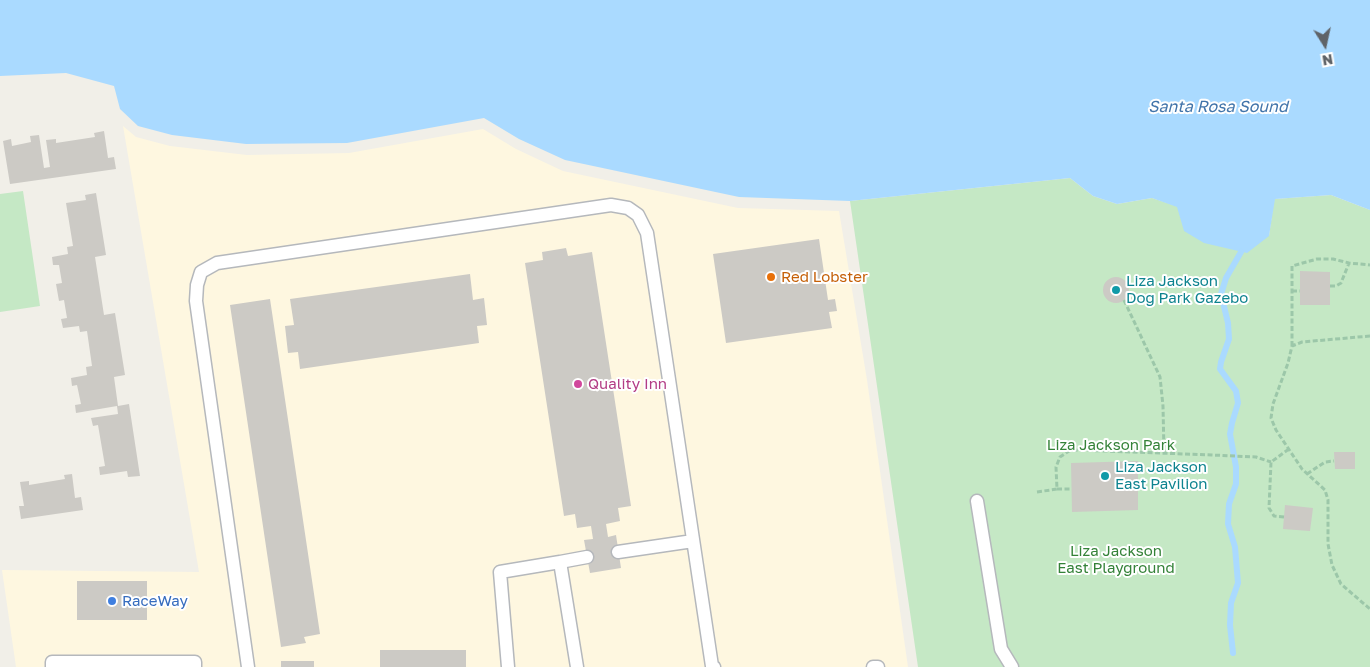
<!DOCTYPE html>
<html>
<head>
<meta charset="utf-8">
<style>
  body { margin:0 }
  #map { position:relative; width:1370px; height:667px; overflow:hidden; background:#f1efe8; font-family:"Golos Text",sans-serif }
  canvas { display:block }
  .north { position:absolute; left:1300px; top:20px; width:50px; height:50px; -webkit-text-stroke:4px #fff; paint-order:stroke; rotate:170deg; font-size:14px; font-weight:700; line-height:20px; text-align:center; color:#5f6368 }
  .north::after { content:''; display:block; margin:auto; width:18px; height:22px; background:#5f6368; clip-path:polygon(50% 0,100% 100%,50% 72%,0 100%) }
</style>
</head>
<body>
<div id="map">
<canvas width="1370" height="667"></canvas>
<div class="north">N</div>
</div>
<script>
const c = document.querySelector('canvas').getContext('2d');
c.lineJoin = 'round';
function fillPath(path, color) { c.fillStyle = color; c.fill(path, 'evenodd'); }
const toPath = rows => new Path2D(rows.map(r => 'M' + r).join(''));
function stroke(path, color, width, dash) { c.strokeStyle = color; c.lineWidth = width; c.lineCap = dash ? 'butt' : 'round'; c.setLineDash(dash || []); c.stroke(path); }
function label(font, color, halo, rows, align = 'center') {
  c.font = font + ' "Golos Text",sans-serif'; c.lineWidth = 4; c.setLineDash([]); c.textBaseline = 'middle'; c.strokeStyle = halo; c.fillStyle = color; for (const [text, x, y, turn = 0] of rows) {
    c.save(); c.translate(x, y); c.rotate((+turn || 0) * Math.PI / 180); c.textAlign = isNaN(turn) ? turn : align; if (halo) c.strokeText(text, 0, 0); c.fillText(text, 0, 0); c.restore();
  }
}
fillPath(toPath([
  [123,126,136,137,170,146,247,155,349,153,483,129,516,149,563,171,738,208,839,211,867,380,908,667,16,667,2,570,199,572]
]), '#fef7e0');
fillPath(toPath([
  [1070,178,1093,196,1117,204,1152,198,1269,236,1274,199,1331,195,1370,210,1370,667,918,667,850,201],
  [23,191,40,306,0,312,0,194]
]), '#c5e8c5');
fillPath(toPath([
  [0,0,1370,0,1370,210,1331,195,1275,199,1269,236,1247,253,1204,243,1184,231,1177,207,1152,198,1117,204,1093,196,1070,178,850,201,739,197,565,160,519,139,484,118,347,143,246,144,172,135,138,126,120,109,114,86,66,73,0,76]
]), '#aadaff');
stroke(toPath([
  [1233,653,1230,625,1231,603,1238,583,1235,547,1228,524,1229,504,1236,484,1236,467,1230,434,1232,423,1238,403,1236,391,1220,369,1221,362,1229,339,1228,323,1221,294,1226,278,1241,252]
]), '#aadaff', 6);
fillPath(toPath([
  [104,131,108,158,114,157,116,169,10,184,3,141,11,139,12,146,31,142,30,136,39,135,44,168,50,167,46,140,56,139,56,143,95,137,94,133],
  [96,193,106,255,95,257,104,315,115,313,125,375,114,377,118,406,129,404,140,476,128,477,127,471,100,475,99,467,105,466,98,425,93,426,91,418,118,414,117,406,76,413,75,405,81,404,77,385,72,386,71,378,87,375,86,367,92,366,87,331,80,332,79,326,63,328,61,319,67,318,64,300,59,301,56,284,62,283,59,265,53,265,52,257,68,254,67,247,73,246,66,203,86,200,85,195],
  [819,239,828,300,835,299,837,311,829,312,832,328,726,343,713,254],
  [566,248,568,256,592,252,631,506,618,508,620,521,606,524,608,537,616,535,621,568,590,573,584,540,593,539,591,526,577,528,575,514,564,516,525,263,543,260,542,252],
  [1300,271,1330,272,1330,305,1300,305],
  [470,274,473,300,484,298,487,325,477,326,479,343,300,369,298,352,288,353,285,326,294,325,290,299],
  '1103 290a13 13 0 1 1 26 0a13 13 0 1 1-26 0Z',
  [270,299,320,634,304,637,306,643,281,647,230,305],
  [1334,452,1355,452,1355,469,1335,469],
  [1138,461,1138,510,1072,512,1071,463],
  [72,474,75,498,81,497,83,510,21,519,19,506,24,506,20,482,29,481,29,485,65,479,64,475],
  [1285,505,1313,508,1310,531,1283,529],
  [77,581,147,581,147,620,77,620],
  [380,650,466,650,466,667,380,667],
  [281,661,314,661,314,667,281,667]
]), '#cccac5');
const service = toPath([
  [977,501,1001,649,1012,667],
  [618,552,693,541],
  [52,667,52,662,195,662,195,667],
  [248,667,196,301,197,285,201,272,217,263,611,205,628,208,638,215,647,233,712,666,714,667],
  [508,667,500,572,560,562],
  [577,667,560,562,587,557],
  [873,667,878,667]
]);
stroke(service, '#b5b8bc', 15);
stroke(toPath([
  [1330,286,1336,286,1341,283,1349,263],
  [1292,291,1300,291],
  [1124,300,1160,377,1163,406,1164,453],
  [1370,336,1302,342,1292,346,1288,363,1273,404,1271,418,1276,430,1302,469,1325,490,1328,500,1328,544,1332,565,1341,584,1370,609],
  [1292,346,1292,266,1317,259,1333,259,1349,263,1370,265],
  [1307,474,1325,462,1334,461],
  [1057,489,1072,489],
  [1037,492,1057,489,1056,467,1060,457,1069,451,1078,450,1212,455,1256,457,1271,462],
  [1284,517,1274,516,1269,508,1271,462,1289,449]
]), '#9cc7a9', 3, [5, 2.5]);
stroke(service, '#fff', 12);
for (const [x, y, r, color] of [
  [771,277,5,"#e8710a"],
  [1116,290,5,"#0f9aa8"],
  [578,384,5,"#d1479c"],
  [1105,476,5,"#0f9aa8"],
  [112,601,5,"#3f7fe0"]
]) { const dot = new Path2D(); dot.arc(x, y, r, 0, 2 * Math.PI); c.fillStyle = color; c.fill(dot); stroke(dot, '#fff', 2); }
label('15px', '#c56008', '#fff', [
  ["Red Lobster",781,277]
], 'left');
label('15px', '#0d838f', '#fff', [
  ["Liza Jackson",1126,281],
  ["Dog Park Gazebo",1126,298],
  ["Liza Jackson",1115,467],
  ["East Pavilion",1115,484]
], 'left');
label('15px', '#b23c85', '#fff', [
  ["Quality Inn",588,384]
], 'left');
label('15px', '#348238', '#fff', [
  ["Liza Jackson Park",1111,445],
  ["Liza Jackson",1116,551],
  ["East Playground",1116,568]
]);
label('15px', '#366cbe', '#fff', [
  ["RaceWay",122,601]
], 'left');
label('italic 16px', '#4174aa', '#fff', [
  ["Santa Rosa Sound",1218,107]
]);
</script>
</body>
</html>
